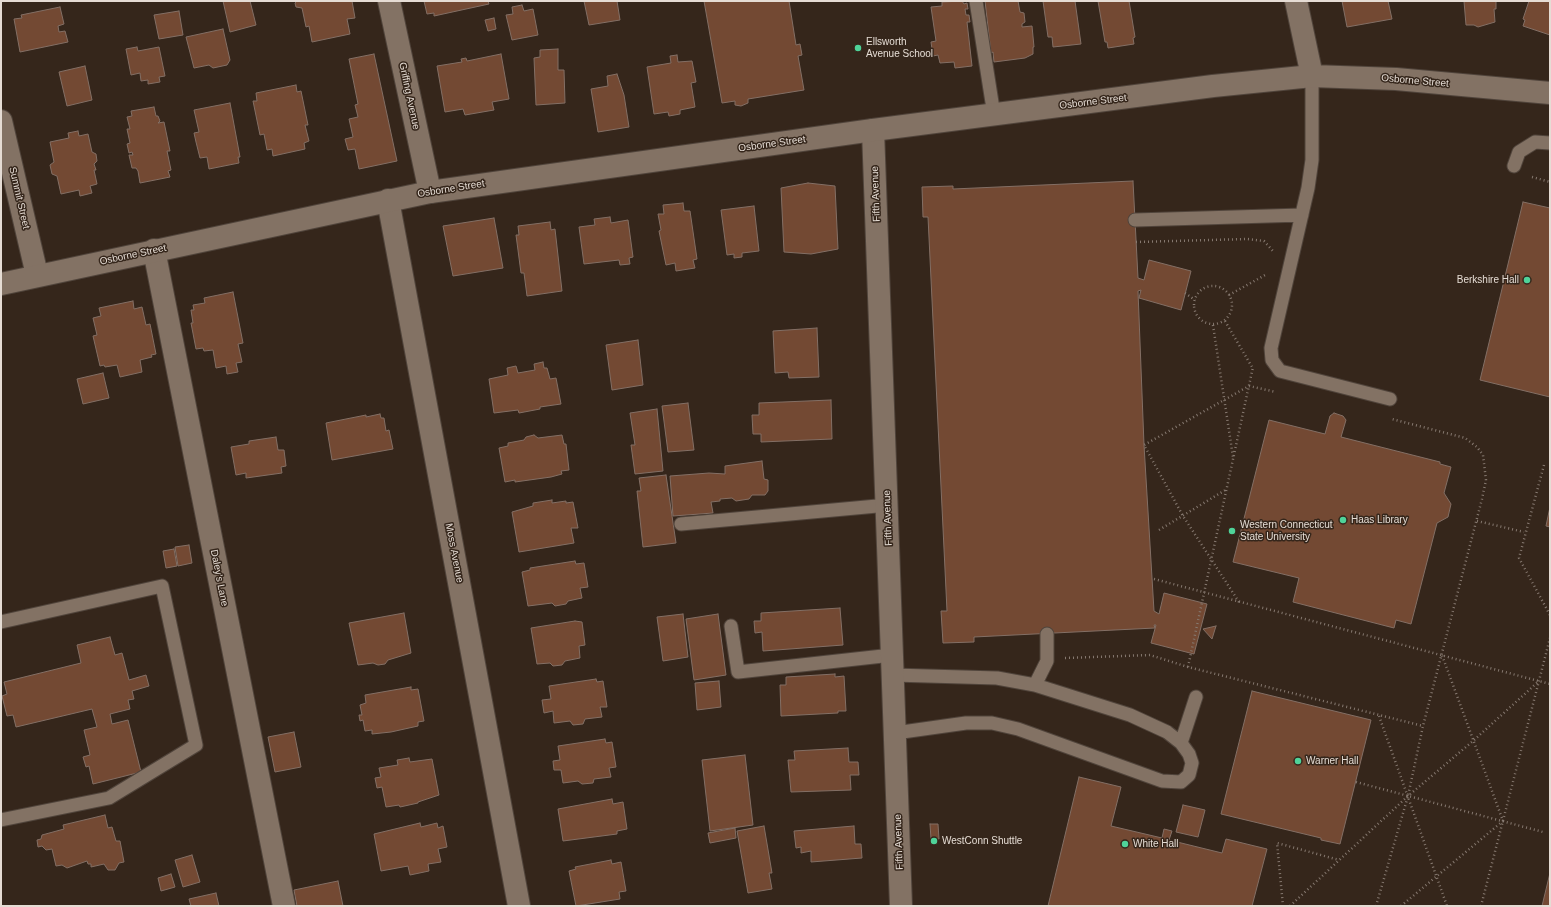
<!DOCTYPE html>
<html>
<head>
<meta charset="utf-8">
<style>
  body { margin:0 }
  #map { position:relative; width:1551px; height:907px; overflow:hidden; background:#35261b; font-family:Arial,sans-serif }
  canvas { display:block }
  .frame { position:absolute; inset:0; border:2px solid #e5dcd4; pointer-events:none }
</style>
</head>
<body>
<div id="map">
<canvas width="1551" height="907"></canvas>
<div class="frame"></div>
</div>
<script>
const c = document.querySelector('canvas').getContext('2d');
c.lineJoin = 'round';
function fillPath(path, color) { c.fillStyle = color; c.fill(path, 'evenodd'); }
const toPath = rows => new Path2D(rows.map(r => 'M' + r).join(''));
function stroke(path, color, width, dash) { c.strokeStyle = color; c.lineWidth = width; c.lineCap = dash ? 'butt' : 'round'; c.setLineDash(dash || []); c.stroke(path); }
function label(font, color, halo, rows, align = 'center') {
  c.font = font + ' Arial,sans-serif'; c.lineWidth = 3; c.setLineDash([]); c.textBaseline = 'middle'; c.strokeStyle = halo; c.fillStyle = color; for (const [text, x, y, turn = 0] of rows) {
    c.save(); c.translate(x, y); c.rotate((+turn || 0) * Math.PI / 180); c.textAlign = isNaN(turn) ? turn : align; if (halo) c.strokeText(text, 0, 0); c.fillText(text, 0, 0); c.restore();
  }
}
const building = toPath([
  [223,1,250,1,256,25,230,32,223,1],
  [297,1,352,1,355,18,347,19,350,34,312,42,309,26,306,27,302,8,296,7,295,3,297,1],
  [424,1,488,1,489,4,434,16,434,13,427,14,424,1],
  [584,1,617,1,620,20,589,25,584,1],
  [704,1,789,1,796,45,800,44,802,55,798,56,804,90,748,99,748,103,741,106,735,105,735,101,722,103,704,1],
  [962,1,964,4,967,3,968,9,965,9,966,15,969,15,970,22,967,22,972,66,955,68,954,62,940,63,938,55,933,56,931,42,936,41,931,7,942,6,942,2,962,1],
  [985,1,1018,1,1020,12,1024,13,1025,22,1022,24,1022,27,1032,26,1034,47,1033,47,1033,54,1025,58,994,62,993,52,991,53,985,1],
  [1043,1,1075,1,1081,44,1053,47,1052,37,1048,37,1043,1],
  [1098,1,1129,1,1135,37,1133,38,1134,44,1108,48,1107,42,1105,42,1098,1],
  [1342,1,1388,1,1392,19,1347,27,1342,1],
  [1464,1,1496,1,1496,9,1494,9,1495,22,1478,27,1474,25,1466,25,1464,1],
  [1529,1,1550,1,1550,35,1523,26,1525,20,1523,19,1529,1],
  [522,5,524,11,533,9,538,35,512,40,506,15,513,14,512,7,522,5],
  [60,7,64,24,58,26,59,32,65,31,68,42,20,52,14,19,22,18,21,15,60,7],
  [179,11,183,35,159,39,154,15,179,11],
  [494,18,496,29,488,31,485,20,494,18],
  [223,29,230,60,227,65,213,68,209,65,194,68,186,37,223,29],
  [137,47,138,51,159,47,165,76,159,77,160,82,148,84,148,80,141,81,140,73,131,75,126,49,137,47],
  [558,49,558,70,564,70,565,103,536,105,534,58,540,57,540,50,558,49],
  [374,54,397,161,359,169,355,149,348,150,345,139,353,137,349,119,358,117,355,105,358,104,349,59,374,54],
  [501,54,509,99,492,102,494,110,465,115,463,109,445,112,437,66,462,62,461,59,466,58,467,61,501,54],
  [677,55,678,62,692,61,696,82,691,83,695,107,680,110,680,114,669,116,668,112,654,114,647,67,671,63,670,56,677,55],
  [85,66,92,100,67,106,59,72,85,66],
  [617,74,624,95,629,127,598,132,591,89,608,86,607,76,617,74],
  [296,85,297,92,301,91,308,125,305,125,309,141,304,143,305,149,273,156,272,149,267,150,264,134,260,135,253,101,257,101,256,93,296,85],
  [230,103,240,157,238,157,239,163,209,169,207,157,200,158,196,142,194,133,199,132,194,110,230,103],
  [154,107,156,116,158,116,160,121,158,123,164,122,170,151,167,151,171,170,168,171,170,177,140,183,138,171,136,168,132,168,129,155,133,155,132,152,129,153,127,144,130,143,127,129,130,129,127,117,132,116,131,111,154,107],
  [78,131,79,136,88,134,92,152,96,154,97,161,94,164,96,170,94,170,97,184,90,186,92,193,80,196,79,190,61,194,57,176,52,174,50,165,54,162,50,142,69,138,68,133,78,131],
  [1133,181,1138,278,1144,280,1149,260,1191,271,1181,310,1139,298,1141,290,1138,291,1144,445,1154,611,1159,614,1164,593,1207,604,1194,654,1151,643,1156,625,1154,625,1155,628,974,637,974,642,943,643,941,611,947,611,928,217,923,217,922,187,953,186,953,189,1133,181],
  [808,183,835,186,838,249,811,254,784,252,781,188,808,183],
  [1523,202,1550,208,1550,397,1480,380,1523,202],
  [683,203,684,211,690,211,697,259,693,260,695,268,676,271,675,263,666,265,659,231,661,230,658,214,664,214,663,205,683,203],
  [754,206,759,251,742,253,742,257,734,258,734,254,727,255,721,210,754,206],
  [610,217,611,223,628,220,633,257,629,258,630,264,620,265,619,260,584,264,579,227,595,225,594,219,610,217],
  [494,218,503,268,453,276,443,226,494,218],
  [550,222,551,230,555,229,562,291,527,296,524,273,521,273,516,235,519,235,518,226,550,222],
  [233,292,243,343,238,344,242,362,236,363,238,372,227,374,226,366,216,368,213,350,204,351,203,348,196,349,191,323,193,323,191,310,194,310,193,305,205,303,204,298,233,292],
  [133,301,134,309,142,307,146,325,150,324,156,354,151,355,152,357,140,360,142,372,120,377,117,365,105,367,104,365,100,366,93,336,97,335,93,318,101,316,99,308,133,301],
  [817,328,819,377,789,378,788,372,775,373,773,331,817,328],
  [638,340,643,385,612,390,606,345,638,340],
  [543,362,544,368,547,368,550,379,556,378,561,404,540,407,540,409,519,413,518,410,494,413,489,379,508,375,507,368,516,366,518,373,535,370,534,364,543,362],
  [103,373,109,398,83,404,77,379,103,373],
  [831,400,832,439,761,442,761,434,753,434,752,415,759,415,759,403,831,400],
  [688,403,694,450,668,452,662,406,688,403],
  [657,409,663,471,635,474,631,445,635,445,630,413,657,409],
  [1334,413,1343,416,1346,420,1341,437,1440,462,1440,464,1451,467,1444,493,1451,504,1448,517,1437,523,1411,624,1396,620,1394,628,1293,602,1299,578,1233,562,1269,420,1325,434,1330,416,1334,413],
  [380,414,381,418,384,418,386,431,389,430,393,449,332,460,326,423,366,415,366,417,380,414],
  [534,435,538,438,562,435,564,444,566,444,569,470,561,471,562,474,551,477,515,482,515,480,505,482,499,448,508,446,508,443,524,440,526,437,534,435],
  [276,437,278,450,284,450,286,466,281,467,282,473,246,478,246,473,236,475,231,447,249,444,249,441,276,437],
  [762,461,764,479,768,480,768,491,765,495,752,495,749,499,736,501,732,498,720,499,720,501,711,502,713,513,673,516,670,476,709,473,725,474,725,466,762,461],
  [666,475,676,543,643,547,637,491,641,491,639,478,666,475],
  [552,500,552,503,566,501,566,503,573,502,578,528,571,528,574,543,519,552,512,512,533,506,533,503,552,500],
  [1550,507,1550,527,1546,526,1550,507],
  [189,545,192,563,178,566,175,547,189,545],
  [174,549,177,566,166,568,163,551,174,549],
  [575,561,576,564,584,563,588,587,580,588,582,598,568,601,566,604,555,606,552,603,528,606,522,572,530,570,530,568,575,561],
  [840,608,843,645,763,651,762,632,755,633,754,621,761,621,761,613,840,608],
  [404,613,411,653,388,660,385,664,378,665,373,663,358,665,349,623,404,613],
  [683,614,688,657,663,661,657,617,683,614],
  [718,614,726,675,694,680,686,619,718,614],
  [575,621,582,622,585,645,579,646,580,658,565,661,562,665,553,666,550,663,537,664,531,628,575,621],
  [1216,626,1212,639,1203,629,1216,626],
  [110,637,115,655,122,653,129,680,146,675,149,686,132,691,134,699,128,700,130,709,110,714,112,724,128,720,141,772,93,784,89,766,86,767,83,757,90,755,84,730,97,727,92,709,16,727,13,715,7,716,2,696,7,694,4,682,81,663,77,645,110,637],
  [835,674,835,677,844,676,846,711,838,711,838,713,781,716,780,685,786,685,786,677,835,674],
  [596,679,597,682,603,681,607,707,600,707,602,717,585,719,583,724,573,725,570,721,554,723,553,711,544,713,542,700,551,699,549,686,596,679],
  [719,681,721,707,697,710,695,683,719,681],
  [411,687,411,690,418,689,424,721,418,722,418,726,391,732,372,734,372,730,365,731,363,720,360,721,359,715,362,715,360,705,366,703,365,695,411,687],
  [1252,691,1371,720,1340,844,1321,840,1321,838,1221,814,1252,691],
  [294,732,301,767,275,772,268,737,294,732],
  [605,739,606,743,612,742,616,767,609,768,611,777,594,779,593,783,582,784,578,781,563,783,561,770,554,770,553,761,560,760,558,746,605,739],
  [848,748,849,762,858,762,859,775,850,775,851,790,791,792,788,760,795,760,794,751,848,748],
  [745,755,753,825,710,831,702,760,745,755],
  [409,758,410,762,432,759,439,795,418,802,418,803,400,807,399,805,386,807,382,787,377,788,375,778,381,777,379,768,398,765,397,760,409,758],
  [1079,777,1121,787,1111,826,1162,838,1164,829,1172,831,1169,840,1222,853,1226,839,1267,849,1252,906,1048,906,1079,777],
  [612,799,613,804,623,802,627,829,617,831,617,834,563,841,558,809,612,799],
  [1183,805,1205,810,1198,837,1176,832,1183,805],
  [105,815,108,828,112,827,116,841,120,841,124,862,119,863,115,870,108,870,104,864,91,867,91,864,88,864,87,861,67,868,62,865,56,866,52,849,46,850,42,846,38,847,37,840,41,839,42,835,64,829,63,825,105,815],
  [420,823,421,827,437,823,438,828,443,826,447,847,438,849,441,862,428,864,429,871,410,875,408,866,381,871,374,834,420,823],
  [930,824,938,824,939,839,931,839,930,824],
  [764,826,772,873,769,873,772,889,748,893,737,831,764,826],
  [854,826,855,844,861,844,862,858,811,862,811,851,801,853,801,847,796,848,794,831,854,826],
  [735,828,736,838,710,843,708,833,735,828],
  [192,855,200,882,183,887,175,860,192,855],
  [611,860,612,864,621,862,626,891,619,892,620,899,576,906,569,871,576,869,575,867,611,860],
  [1550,873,1550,906,1542,906,1550,873],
  [171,874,175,887,161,891,158,878,171,874],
  [338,881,343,906,297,906,294,890,338,881],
  [216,893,219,906,191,906,189,899,216,893]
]);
fillPath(building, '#734933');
stroke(building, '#836f65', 1);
const lane = toPath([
  [976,1,994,115],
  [1312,76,1312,160,1308,188,1271,348,1272,360,1280,371,1390,399],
  [1514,166,1519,152,1535,142,1550,143],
  [1135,220,1302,215],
  [681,524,888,505],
  [1,622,162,586,196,745,109,798,1,820],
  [731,626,738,672,892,655],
  [893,675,997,678,1035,685,1130,715,1167,732,1181,743,1189,754,1192,763,1189,775,1181,782,1162,781,1018,729,992,723,966,723,895,733],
  [1035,685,1047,661,1047,634],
  [1181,743,1196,697]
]);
const street = toPath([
  [389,1,430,192],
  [1,121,37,275],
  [873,130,901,906],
  [388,200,519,906],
  [154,250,284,906]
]);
const secondary = toPath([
  [1296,1,1312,76],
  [1,284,430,192,873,130,1213,86,1312,76,1396,79,1550,93]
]);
stroke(lane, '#50443b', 15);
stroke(street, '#50443b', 24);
stroke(secondary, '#50443b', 24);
stroke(toPath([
  [1532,177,1550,182],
  [1136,242,1247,239,1264,241,1273,251],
  '1194 305a19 19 0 1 1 38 0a19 19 0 1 1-38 0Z',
  [1185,293,1195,300],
  [1229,295,1267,274],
  [1225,321,1252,367],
  [1213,325,1233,457],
  [1544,465,1519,558,1550,615],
  [1477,521,1524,532],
  [1159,530,1227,489],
  [1154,579,1550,684],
  [1239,602,1183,516,1144,445,1249,386,1276,392],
  [1065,658,1150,655,1188,667,1423,726],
  [1188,667,1253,367],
  [1379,716,1447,906],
  [1356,782,1543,832],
  [1283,906,1277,843,1339,860],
  [1290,906,1408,796,1473,741,1539,681],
  [1376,906,1408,796,1423,726,1482,499,1486,480,1483,455,1477,447,1465,438,1392,419],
  [1401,906,1503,821,1442,655],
  [1481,906,1550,638]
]), '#867970', 2.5, [1, 3]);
stroke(lane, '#837264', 13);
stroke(street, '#837264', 22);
stroke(secondary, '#837264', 22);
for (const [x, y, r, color] of [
  [858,48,4,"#4fd399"],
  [1527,280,4,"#4fd399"],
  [1343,520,4,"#4fd399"],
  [1232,531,4,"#4fd399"],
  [1298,761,4,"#4fd399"],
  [934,841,4,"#4fd399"],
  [1125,844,4,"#4fd399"]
]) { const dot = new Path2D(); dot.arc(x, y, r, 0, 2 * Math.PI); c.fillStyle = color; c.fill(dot); stroke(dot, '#35261b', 1.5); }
label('10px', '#e5dcd4', '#35261b', [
  ["Ellsworth",866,42],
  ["Avenue School",866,54],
  ["Berkshire Hall",1519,280,"right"],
  ["Haas Library",1351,520],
  ["Western Connecticut",1240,525],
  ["State University",1240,537],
  ["Warner Hall",1306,761],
  ["WestConn Shuttle",942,841],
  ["White Hall",1133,844]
], 'left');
label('10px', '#e5dcd4', '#35261b', [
  ["Osborne Street",1415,81,5],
  ["Griffing Avenue",409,96,78],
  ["Osborne Street",1093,102,-7],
  ["Osborne Street",772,144,-8],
  ["Osborne Street",451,189,-9],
  ["Fifth Avenue",876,194,-92],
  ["Summit Street",19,198,77],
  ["Osborne Street",133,255,-12],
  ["Fifth Avenue",888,518,-92],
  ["Moss Avenue",454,553,79],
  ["Daley's Lane",219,578,79],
  ["Fifth Avenue",899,842,-92]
]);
</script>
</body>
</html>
